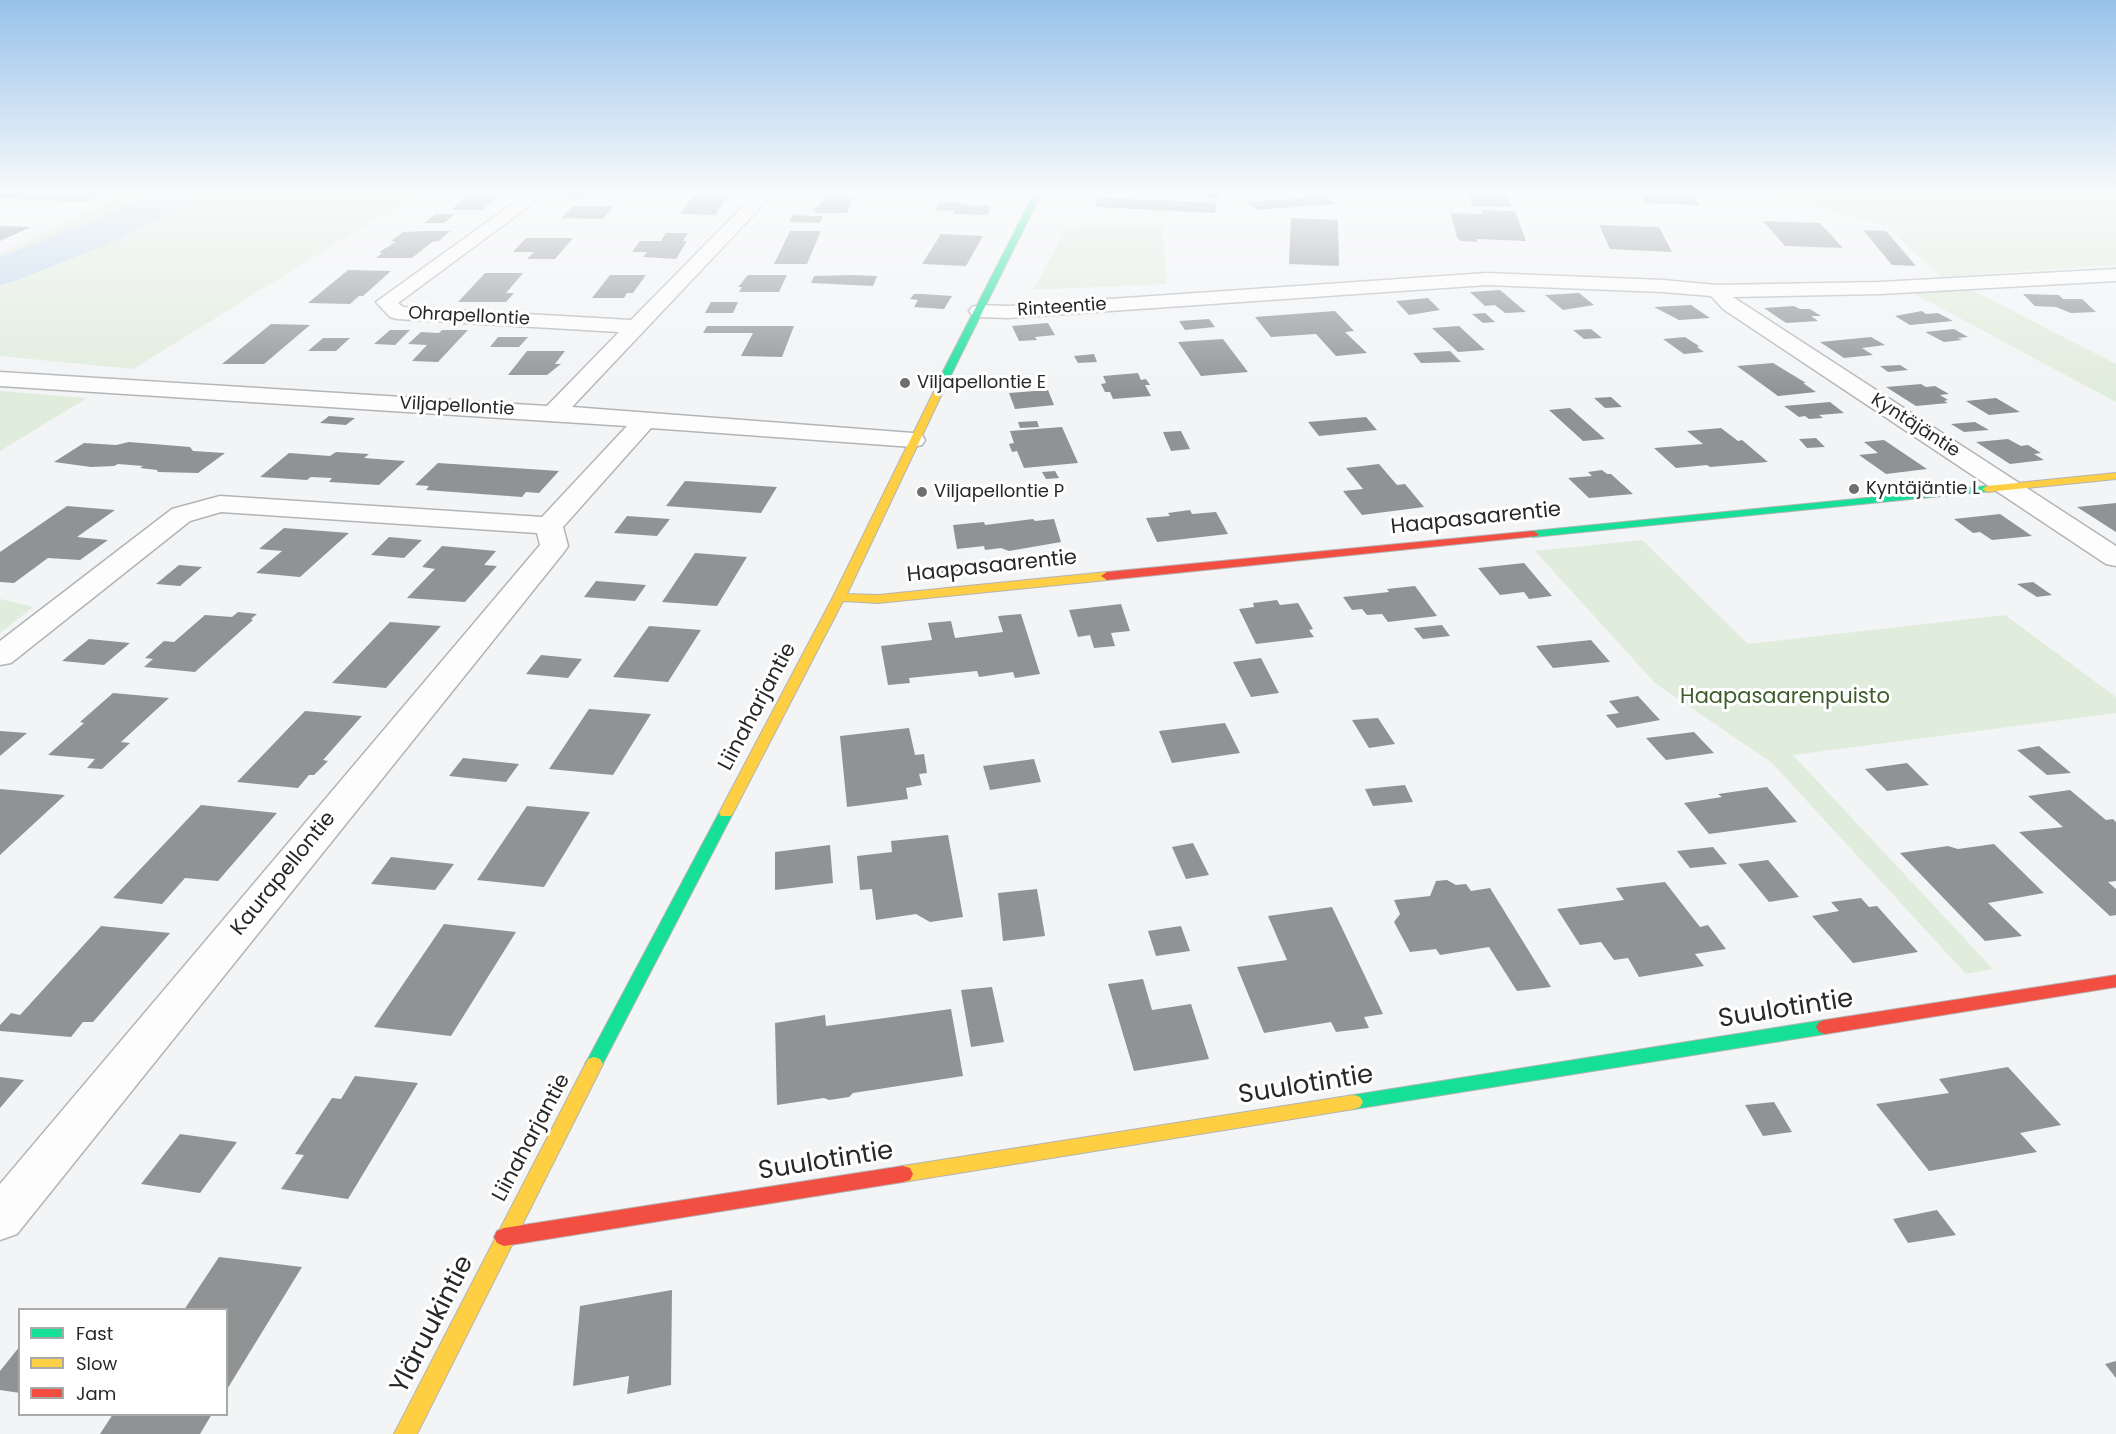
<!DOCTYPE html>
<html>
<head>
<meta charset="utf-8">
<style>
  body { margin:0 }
  #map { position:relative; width:2116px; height:1434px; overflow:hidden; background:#f2f4f6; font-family:Poppins,sans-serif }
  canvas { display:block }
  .legend { position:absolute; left:18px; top:1308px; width:210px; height:108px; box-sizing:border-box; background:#fff; border:2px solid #a8a9a9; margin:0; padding:8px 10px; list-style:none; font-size:18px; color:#262829 }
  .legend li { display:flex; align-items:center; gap:12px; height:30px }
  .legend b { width:30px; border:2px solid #a8a9a9 }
</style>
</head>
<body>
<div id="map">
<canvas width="2116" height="1434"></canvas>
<ul class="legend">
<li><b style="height:8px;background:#16e098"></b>Fast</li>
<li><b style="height:8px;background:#ffcf43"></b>Slow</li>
<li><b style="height:8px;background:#f24e42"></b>Jam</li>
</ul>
</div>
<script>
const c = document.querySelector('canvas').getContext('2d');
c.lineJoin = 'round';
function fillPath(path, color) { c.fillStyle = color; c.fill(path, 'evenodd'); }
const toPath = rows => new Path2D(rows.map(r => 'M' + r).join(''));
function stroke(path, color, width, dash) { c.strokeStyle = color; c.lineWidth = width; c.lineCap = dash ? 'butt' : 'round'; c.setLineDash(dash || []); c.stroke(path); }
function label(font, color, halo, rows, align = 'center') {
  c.font = font + ' Poppins,sans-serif'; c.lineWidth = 6; c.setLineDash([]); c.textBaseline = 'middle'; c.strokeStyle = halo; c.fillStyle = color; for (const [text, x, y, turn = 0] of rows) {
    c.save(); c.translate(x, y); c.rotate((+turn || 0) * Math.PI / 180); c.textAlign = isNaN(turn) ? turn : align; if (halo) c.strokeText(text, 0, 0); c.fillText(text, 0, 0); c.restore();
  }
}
fillPath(toPath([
  [130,192,419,192,133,369,0,356,0,253],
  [1764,192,2116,192,2116,265,1941,277,1888,227],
  [1162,225,1167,284,1033,290,1067,227],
  [1970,289,2116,364,2116,402,1911,292],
  [0,391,87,398,0,451],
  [1642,540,1748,644,2005,615,2116,697,2116,713,1793,755,1993,969,1966,974,1772,763,1655,683,1535,551],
  [0,599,33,607,0,633]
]), '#e0ecdc');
fillPath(toPath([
  [152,192,201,192,195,200,120,239,15,281,0,285,0,257,92,221,152,192]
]), '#bfd8ec');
fillPath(toPath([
  [0,192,106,192,85,202,0,198],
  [1202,192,1221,192,1220,199,1201,198],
  [1639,192,1691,192,1700,205,1645,203],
  [471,193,501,193,483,210,451,210],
  [570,194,589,194,584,199,564,199],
  [1469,195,1508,197,1512,207,1472,206],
  [693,196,728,196,715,215,680,214],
  [1324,196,1334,204,1257,210,1247,202],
  [824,197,854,197,847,213,816,213,817,211,813,211,814,207,819,207],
  [1099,197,1217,203,1215,213,1095,207],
  [939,202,967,203,967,205,990,206,988,215,953,214,955,211,936,210],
  [573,206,614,206,603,219,561,218],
  [1482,210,1515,211,1526,241,1477,239,1477,242,1461,241,1457,238,1451,213,1483,214],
  [435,214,455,214,444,223,424,223],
  [793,214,808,216,823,216,820,223,789,222],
  [1291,218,1338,220,1339,266,1289,264],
  [1763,221,1820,223,1843,248,1785,246],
  [1599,225,1659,227,1672,252,1610,249],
  [0,226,31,227,0,241],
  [1863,230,1886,231,1916,266,1892,265],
  [425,231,450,231,439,241,432,242,412,258,376,258,382,253,379,252,396,242,391,241,403,232],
  [790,231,821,231,807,264,774,264],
  [666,233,688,233,683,241,687,241,676,259,643,257,647,252,632,252,640,241,661,241],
  [941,234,983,236,966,266,922,264],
  [526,238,573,238,555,259,527,259,534,252,513,252],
  [348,270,391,271,363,296,359,296,350,304,308,303],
  [485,273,523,273,506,293,514,293,506,302,458,302],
  [610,275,646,275,633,293,627,293,624,298,592,298],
  [748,275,787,275,779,292,739,292,742,287,738,287],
  [852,275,877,276,873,286,811,283,814,276],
  [1500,290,1526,312,1505,313,1495,305,1485,306,1470,292],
  [1579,293,1594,305,1563,310,1545,295],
  [914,294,922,294,952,296,944,309,914,307,918,300,910,299],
  [2023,294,2059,295,2063,299,2082,299,2096,312,2071,313,2056,307,2035,306],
  [1428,298,1440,310,1409,315,1396,301],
  [711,302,738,302,733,313,705,313],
  [1691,305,1710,318,1679,320,1654,307],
  [1794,306,1800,309,1810,309,1821,316,1811,316,1818,321,1786,323,1764,308],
  [1335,311,1354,331,1345,332,1367,353,1336,356,1316,334,1271,337,1255,317],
  [1922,311,1926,314,1938,313,1953,321,1910,325,1895,316],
  [1485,313,1495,322,1483,323,1472,314],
  [1209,319,1215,327,1185,330,1179,321],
  [1048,323,1055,335,1035,337,1037,340,1019,341,1012,326],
  [271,324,310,325,264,364,222,364],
  [707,326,794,326,782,357,741,356,753,333,703,333],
  [1459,326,1485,350,1458,352,1432,328],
  [1591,329,1602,338,1584,339,1573,330],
  [1954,329,1968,337,1958,338,1962,340,1944,342,1925,332],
  [390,330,410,330,395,345,374,344],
  [442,330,468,330,438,362,412,361,427,345,408,344,421,332,439,333],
  [498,337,528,337,519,347,490,347],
  [1685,337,1699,346,1697,347,1704,352,1684,354,1663,339],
  [1871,337,1885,345,1862,348,1873,355,1844,358,1820,342],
  [323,338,350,338,336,351,308,351],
  [1223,339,1248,372,1201,376,1178,342],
  [527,351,565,351,555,364,561,364,547,375,508,375],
  [1450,351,1461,362,1421,363,1413,353],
  [1094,354,1097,362,1078,363,1074,356],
  [1773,363,1806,383,1803,383,1816,392,1778,396,1737,366],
  [1900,365,1908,370,1888,372,1880,366],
  [1138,373,1141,380,1146,379,1150,385,1145,385,1151,396,1113,399,1110,392,1105,392,1101,384,1106,383,1103,376],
  [1921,384,1926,387,1935,386,1949,394,1940,395,1948,400,1944,401,1948,403,1916,406,1886,387],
  [1048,390,1054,405,1015,409,1009,393],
  [1611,397,1622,407,1605,408,1594,398],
  [1996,398,2020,412,1989,415,1966,401],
  [1830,402,1844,413,1819,415,1823,418,1809,419,1805,416,1799,417,1784,406],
  [1570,408,1605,439,1583,441,1549,410],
  [329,416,355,418,346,425,320,423],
  [1366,417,1377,430,1319,436,1308,422],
  [1037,421,1039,427,1020,428,1018,422],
  [1975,422,1989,430,1964,432,1951,424],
  [1062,427,1078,463,1024,468,1017,451,1012,452,1009,444,1014,443,1010,431],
  [1721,428,1738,441,1742,440,1768,462,1710,467,1707,465,1676,468,1654,448,1703,444,1687,431],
  [1181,431,1190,449,1171,451,1163,432],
  [1816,438,1825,447,1807,448,1799,439],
  [2008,439,2021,446,2028,445,2041,453,2034,454,2044,460,2010,464,1976,442],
  [1884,440,1927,469,1886,474,1859,455,1878,453,1864,442],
  [129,442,190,447,193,451,225,453,198,473,158,472,157,470,140,468,143,466,118,464,114,466,91,467,54,462,84,443,116,445],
  [336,452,369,454,364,458,405,461,379,485,329,482,332,478,311,477,307,480,260,477,289,453,330,456],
  [438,463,559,471,539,493,526,492,522,497,426,490,429,486,415,485],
  [1379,464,1397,485,1405,484,1424,507,1362,515,1343,491,1363,489,1346,468],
  [1602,470,1607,474,1611,474,1633,494,1589,498,1568,478,1592,476,1588,472],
  [1055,471,1059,478,1046,479,1042,472],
  [685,481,777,487,761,513,666,506],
  [2116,503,2116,532,2077,507],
  [67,506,115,510,77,537,108,540,80,560,48,558,14,583,0,582,0,552],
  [1190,510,1192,514,1216,512,1228,534,1157,542,1146,518,1170,516,1168,513],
  [2000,514,2032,536,1992,540,1980,532,1973,533,1954,519],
  [627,516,670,519,657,536,614,533],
  [1033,519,1035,521,1054,519,1061,542,1009,551,1001,548,985,550,984,546,957,549,953,525,984,522,985,525],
  [284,528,349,533,300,577,256,573,282,551,259,549],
  [389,537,422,540,404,558,371,555],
  [442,546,496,551,484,565,497,566,465,602,407,598,435,569,422,567],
  [695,553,747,557,717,606,662,602],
  [957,562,961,571,939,574,935,565],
  [1524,563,1552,596,1529,599,1524,592,1500,595,1478,568],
  [179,565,202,567,180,586,156,584],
  [596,581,646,585,635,601,584,597],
  [2033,582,2052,595,2037,597,2017,584],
  [1415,586,1437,616,1388,622,1382,614,1367,615,1362,609,1352,610,1343,597,1389,592,1387,589],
  [1277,600,1280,605,1298,603,1313,629,1309,630,1314,637,1256,644,1239,609,1254,607,1253,603],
  [1121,604,1130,631,1111,633,1115,646,1094,648,1090,635,1078,637,1069,610],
  [238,612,257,614,251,619,253,620,195,672,144,667,153,659,145,658,164,641,174,642,205,615,232,617],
  [1021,614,1040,674,1015,678,1013,672,979,677,977,671,909,678,910,683,888,685,881,646,932,640,928,623,951,621,955,638,1003,632,998,616],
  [390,622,441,626,386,688,332,683],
  [1442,625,1450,636,1423,639,1414,628],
  [649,626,701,630,668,682,613,677],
  [89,639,130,643,104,665,62,661],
  [1591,640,1610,662,1553,668,1536,646],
  [541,655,582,659,568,678,526,674],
  [1261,658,1279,693,1251,697,1233,662],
  [113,693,169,698,121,742,130,743,102,769,87,768,95,759,48,755,84,723,80,722],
  [1638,696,1660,720,1617,728,1606,715,1619,713,1609,701],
  [589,709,651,714,613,775,549,769],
  [305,711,362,716,323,760,328,761,314,775,309,775,298,788,237,782],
  [1378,718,1395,744,1369,748,1352,720],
  [1225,723,1240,753,1172,763,1159,731],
  [909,728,915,755,924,754,927,773,919,774,922,785,906,788,908,799,847,807,840,736],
  [0,731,27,733,0,756],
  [1694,732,1714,753,1666,760,1646,738],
  [2039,746,2071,773,2047,775,2017,750],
  [463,758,519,764,506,782,449,776],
  [1034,759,1041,782,990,790,983,766],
  [1907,763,1929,785,1887,791,1865,769],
  [1405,785,1413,802,1373,806,1365,789],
  [1767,787,1797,822,1709,834,1684,803,1722,797,1718,794],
  [0,789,65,795,0,855],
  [2070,790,2106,820,2113,819,2116,822,2116,881,2108,882,2116,889,2116,915,2110,916,2019,832,2063,827,2028,796],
  [201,805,277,813,218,881,185,878,162,904,113,898],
  [527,806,590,812,544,887,477,880],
  [948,835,963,917,930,922,916,914,876,920,872,889,860,890,857,856,892,852,891,841],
  [1193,843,1209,875,1186,879,1172,847],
  [1994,844,2044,893,1988,903,2022,936,1985,941,1900,853,1948,846,1958,849],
  [830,845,833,883,775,890,775,852],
  [1713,847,1727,864,1690,868,1677,851],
  [391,857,454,864,435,890,371,884],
  [1768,860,1799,897,1769,902,1738,864],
  [1447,880,1456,885,1466,884,1471,891,1490,888,1551,987,1517,991,1489,947,1440,955,1436,949,1410,952,1394,922,1400,914,1394,900,1430,896,1436,881],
  [1665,882,1700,927,1708,925,1726,949,1695,954,1704,966,1639,977,1628,958,1614,960,1601,942,1580,945,1557,909,1624,900,1616,888],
  [1037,889,1045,936,1003,941,998,893],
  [1861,898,1869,907,1877,906,1918,952,1853,963,1812,916,1839,911,1831,902],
  [1332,907,1383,1014,1364,1017,1369,1028,1336,1032,1331,1022,1264,1033,1237,967,1287,960,1268,916],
  [444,924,516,932,451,1036,374,1027],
  [101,926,170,933,93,1022,83,1022,71,1037,0,1031,0,1025,11,1013,20,1015],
  [1181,926,1190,951,1156,956,1148,931],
  [1143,979,1152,1010,1191,1004,1209,1059,1134,1071,1108,984],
  [992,987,1004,1042,971,1047,961,990],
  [951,1009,963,1076,853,1093,849,1097,829,1100,824,1098,777,1105,775,1023,825,1015,826,1026],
  [2008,1067,2061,1125,2020,1133,2037,1152,1929,1171,1876,1104,1949,1093,1939,1079],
  [355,1076,418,1083,348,1199,281,1189,304,1155,295,1154,332,1098,341,1099],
  [0,1077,24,1080,0,1108],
  [1774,1102,1792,1132,1763,1136,1745,1105],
  [180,1134,237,1142,200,1193,141,1184],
  [1937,1210,1956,1235,1908,1243,1893,1219],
  [219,1257,302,1267,226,1391,226,1310,184,1310],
  [672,1290,671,1385,627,1394,629,1376,573,1386,580,1306],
  [20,1346,20,1393,0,1390,0,1371],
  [2116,1361,2116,1378,2105,1364],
  [113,1414,212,1414,200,1434,100,1434]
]), '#919294');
const street = toPath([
  [529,192,548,192,398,303,403,307,631,320,757,192,775,192,572,407,913,433,922,435,925,440,922,445,913,447,651,428,563,527,568,546,564,552,17,1234,0,1240,0,1184,540,545,537,533,221,512,190,521,11,663,0,665,0,641,172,509,220,496,542,517,627,426,0,386,0,372,547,406,619,332,397,319,390,317,376,302,529,192],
  [2116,269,2116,281,1880,294,1733,297,2116,546,2116,566,2106,564,1723,309,1711,296,1663,292,1487,285,1008,318,979,317,972,315,969,311,972,307,979,305,1008,306,1487,273,1663,280,1717,285,1880,282,2116,269]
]);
const fast = toPath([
  [1035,192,1042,192,947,383,939,385,937,383,1035,192],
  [1987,486,1991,487,1991,491,1533,537,1527,534,1533,531,1987,486],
  [726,808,733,813,600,1069,594,1071,588,1069,585,1064,588,1059,719,813,726,808],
  [1825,1020,1831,1022,1834,1027,1831,1032,1825,1034,1354,1109,1348,1107,1345,1102,1348,1097,1354,1095,1825,1020]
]);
const slow = toPath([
  [939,381,947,383,847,594,878,595,1107,572,1113,576,1107,580,878,603,843,601,733,813,731,816,721,816,719,813,833,597,939,381],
  [2116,473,2116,479,1987,492,1982,489,1987,486,2116,473],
  [594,1057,600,1059,603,1064,417,1434,394,1434,588,1059,594,1057],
  [1354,1095,1360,1097,1363,1102,1360,1107,1354,1109,903,1182,896,1180,893,1174,896,1168,903,1166,1354,1095]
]);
const jam = toPath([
  [1533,531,1539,534,1537,536,1107,580,1101,576,1107,572,1533,531],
  [2116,975,2116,987,1825,1034,1819,1032,1816,1027,1819,1022,1825,1020,2116,975],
  [903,1166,910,1168,913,1174,910,1180,903,1182,504,1246,497,1243,494,1237,497,1231,504,1228,903,1166]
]);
stroke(street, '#b3b4b5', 3);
stroke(fast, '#b3b4b5', 2);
stroke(slow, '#b3b4b5', 2);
stroke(jam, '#b3b4b5', 2);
fillPath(street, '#fdfdfe');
fillPath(fast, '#16e098');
fillPath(slow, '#ffcf43');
fillPath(jam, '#f24e42');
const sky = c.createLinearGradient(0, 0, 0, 393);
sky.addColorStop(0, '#97c2ea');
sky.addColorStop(0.49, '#f9fafb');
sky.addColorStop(1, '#f9fafb00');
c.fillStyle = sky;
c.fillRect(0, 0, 2116, 393);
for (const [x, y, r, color] of [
  [905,383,6,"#6d6f71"],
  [1854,489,6,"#6d6f71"],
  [922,492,6,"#6d6f71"]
]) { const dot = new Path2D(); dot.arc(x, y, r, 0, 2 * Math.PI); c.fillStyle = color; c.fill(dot); stroke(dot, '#fff', 2); }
label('18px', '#262829', '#fff', [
  ["Rinteentie",1062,308,-4],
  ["Ohrapellontie",469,317,3],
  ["Viljapellontie",457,407,3],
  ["Kyntäjäntie",1915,426,33]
]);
label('18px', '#262829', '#fff', [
  ["Viljapellontie E",917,383],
  ["Kyntäjäntie L",1866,489],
  ["Viljapellontie P",934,492]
], 'left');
label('21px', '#262829', '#fff', [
  ["Haapasaarentie",1476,519,-6],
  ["Haapasaarentie",992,567,-6],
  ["Liinaharjantie",758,707,-62],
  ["Kaurapellontie",284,874,-51],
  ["Liinaharjantie",532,1138,-62]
]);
label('21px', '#3d5d2c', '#fff', [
  ["Haapasaarenpuisto",1785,698]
]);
label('26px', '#262829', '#fff', [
  ["Suulotintie",1786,1010,-9],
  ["Suulotintie",1306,1086,-9],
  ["Suulotintie",826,1162,-9],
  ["Yläruukintie",433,1325,-63]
]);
</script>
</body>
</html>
